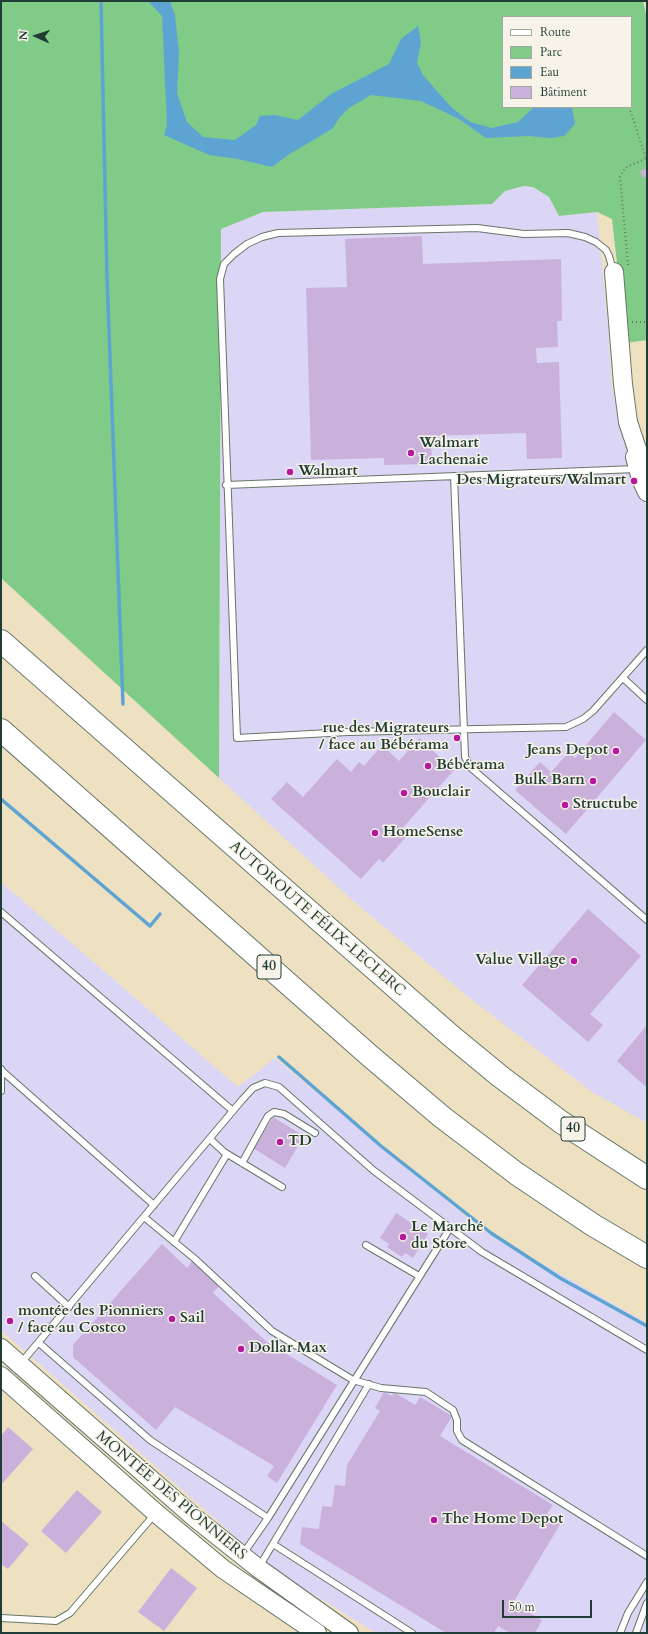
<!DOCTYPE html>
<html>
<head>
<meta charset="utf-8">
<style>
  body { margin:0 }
  #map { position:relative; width:648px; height:1634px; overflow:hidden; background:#eee1c2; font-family:Cardo,serif }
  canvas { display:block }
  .frame { position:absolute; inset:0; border:2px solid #1f3d34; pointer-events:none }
  .legend { position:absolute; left:502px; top:16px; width:130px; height:92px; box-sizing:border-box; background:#f7f3e8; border:1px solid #a1aaa0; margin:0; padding:5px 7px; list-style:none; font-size:12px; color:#1f3d34 }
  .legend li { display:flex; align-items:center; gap:8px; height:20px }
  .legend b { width:20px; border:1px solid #a1aaa0 }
  .north { position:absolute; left:16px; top:16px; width:40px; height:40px; -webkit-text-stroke:3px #f7f3e8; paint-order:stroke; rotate:273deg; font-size:11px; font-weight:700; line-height:16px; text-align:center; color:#1f3d34 }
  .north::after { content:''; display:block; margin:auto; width:14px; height:18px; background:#1f3d34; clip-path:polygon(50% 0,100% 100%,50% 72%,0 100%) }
  .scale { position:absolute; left:502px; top:1600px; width:90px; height:18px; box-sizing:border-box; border:2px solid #1f3d34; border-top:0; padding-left:5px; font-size:12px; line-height:14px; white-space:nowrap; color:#1f3d34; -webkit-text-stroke:3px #f7f3e8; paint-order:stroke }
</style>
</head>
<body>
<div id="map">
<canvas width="648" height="1634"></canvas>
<div class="frame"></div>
<ul class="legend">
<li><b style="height:5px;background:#fff"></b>Route</li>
<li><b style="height:11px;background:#81cb88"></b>Parc</li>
<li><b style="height:11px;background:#5da4d3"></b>Eau</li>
<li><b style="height:11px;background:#cab1dc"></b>Bâtiment</li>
</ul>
<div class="north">N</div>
<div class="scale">50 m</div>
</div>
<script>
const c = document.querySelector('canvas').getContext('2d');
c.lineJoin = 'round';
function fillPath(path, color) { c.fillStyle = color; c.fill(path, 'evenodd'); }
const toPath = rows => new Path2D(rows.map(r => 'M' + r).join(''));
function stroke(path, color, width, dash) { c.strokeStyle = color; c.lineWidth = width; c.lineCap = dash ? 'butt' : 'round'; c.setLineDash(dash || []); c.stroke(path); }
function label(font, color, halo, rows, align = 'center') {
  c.font = font + ' Cardo,serif'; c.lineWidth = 3; c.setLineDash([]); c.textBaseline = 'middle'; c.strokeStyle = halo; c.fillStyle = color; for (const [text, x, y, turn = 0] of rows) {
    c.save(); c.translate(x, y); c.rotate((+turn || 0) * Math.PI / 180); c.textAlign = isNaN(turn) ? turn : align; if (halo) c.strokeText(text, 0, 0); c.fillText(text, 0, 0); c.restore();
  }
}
fillPath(toPath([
  [524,186,533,187,549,197,559,216,597,212,609,338,611,381,623,438,636,483,647,508,647,1123,592,1092,467,996,352,900,219,778,221,229,263,212,492,204,505,191],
  [1,882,238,1087,275,1058,484,1231,647,1323,647,1633,376,1633,272,1569,1,1330]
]), '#dcd6f6');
fillPath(toPath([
  [1,1,643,1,647,18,647,340,626,343,612,219,597,212,559,216,549,197,533,187,524,186,505,191,492,204,263,212,221,229,219,778,1,578],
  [503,17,631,17,631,107,503,107]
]), '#81cb88');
fillPath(toPath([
  [148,1,170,1,175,15,179,53,177,93,187,122,203,137,235,140,256,125,260,116,275,115,298,120,331,94,389,64,401,39,418,26,421,43,417,63,423,75,451,107,470,122,492,128,518,122,534,107,572,107,575,124,564,136,551,138,528,136,486,138,459,119,421,101,371,95,349,108,340,117,332,129,288,155,272,167,238,159,209,155,164,135,167,125,162,16]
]), '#5da4d3');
stroke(toPath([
  [101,1,107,277,123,704],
  [1,799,150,926,160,914],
  [279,1057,381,1146,491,1233,560,1278,647,1326]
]), '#5da4d3', 3.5);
fillPath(toPath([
  [647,168,647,176,643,178,640,171],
  [422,236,423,264,561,259,562,321,557,321,558,347,536,348,537,363,559,362,562,458,527,459,526,433,431,436,432,464,384,465,384,458,311,460,306,288,347,287,345,239],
  [614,712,646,740,566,834,515,790,540,762,551,772,568,753,575,758],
  [419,738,454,770,400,831,406,837,383,863,379,859,361,879,271,799,287,782,303,797,337,759,351,772,359,762,364,766,382,745,399,761],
  [588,909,641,956,590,1014,603,1025,588,1042,522,985],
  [647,1025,647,1088,617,1061],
  [273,1117,304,1136,285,1168,248,1145,252,1138,258,1142],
  [396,1213,428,1234,413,1258,405,1253,402,1257,387,1247,389,1244,380,1238],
  [162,1244,187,1268,192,1261,219,1286,213,1293,267,1342,337,1385,277,1483,267,1476,274,1466,175,1407,156,1430,73,1357,73,1345],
  [384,1392,392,1396,394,1392,415,1405,420,1397,452,1416,440,1436,553,1505,547,1514,561,1523,513,1603,542,1620,535,1633,510,1633,498,1626,494,1633,446,1633,300,1544,302,1527,319,1529,322,1506,332,1507,335,1485,345,1486,347,1465,380,1411,375,1408],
  [8,1427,33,1449,1,1485,1,1436],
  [77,1490,102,1512,66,1553,41,1531],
  [1,1521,29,1544,8,1569,1,1564],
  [171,1568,197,1588,164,1631,138,1612]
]), '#cab1dc');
const lane = toPath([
  [613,271,609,256,606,250,596,242,585,237,568,233,524,234,477,228,278,233,262,237,247,244,234,254,224,264,220,279,237,738,348,732,566,727,583,719,593,711,647,650],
  [454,476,465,757,470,767,647,920],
  [226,485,636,469],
  [623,678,647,700],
  [1,912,233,1111],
  [1,1070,154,1205],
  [1,1091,1,1069],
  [210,1139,224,1152,282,1187],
  [242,1163,268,1116,274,1112,284,1114,315,1133],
  [144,1217,195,1259,272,1331,353,1380,381,1388,426,1392,453,1410,457,1420,457,1431,462,1440,647,1556],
  [174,1242,227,1154],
  [366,1245,419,1276],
  [35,1276,69,1307],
  [39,1343,150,1440,268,1518],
  [21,1363,242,1100,253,1088,265,1083,279,1087,373,1170,482,1252,647,1350],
  [273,1544,412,1633],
  [243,1554,268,1518,450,1228],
  [259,1567,369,1384],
  [1,1618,56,1621,70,1613,154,1515],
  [620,1633,628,1613,647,1582],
  [636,1633,647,1603]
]);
const secondary = toPath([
  [614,272,623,384,628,422,637,449,647,469],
  [635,457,641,479,647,492],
  [1,1348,195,1518,258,1568,349,1633],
  [1,1376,156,1513,223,1569,317,1633]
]);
const highway = toPath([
  [1,641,450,1035,501,1077,561,1122,647,1178],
  [1,730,370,1056,442,1117,517,1174,593,1225,647,1257]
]);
stroke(lane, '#677666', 8);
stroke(secondary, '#677666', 20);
stroke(highway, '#677666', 24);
stroke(toPath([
  [629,107,646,158],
  [628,265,620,177,623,171,627,167,647,158],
  [632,322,647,322]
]), '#677666', 2, [1, 3]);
stroke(lane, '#fff', 6);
stroke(secondary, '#fff', 18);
stroke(highway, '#fff', 22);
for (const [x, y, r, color] of [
  [411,453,4,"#b5179e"],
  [290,472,4,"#b5179e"],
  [634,481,4,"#b5179e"],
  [457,738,4,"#b5179e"],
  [616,751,4,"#b5179e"],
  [428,766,4,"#b5179e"],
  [593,781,4,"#b5179e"],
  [404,793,4,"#b5179e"],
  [565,805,4,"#b5179e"],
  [375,833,4,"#b5179e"],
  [574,961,4,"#b5179e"],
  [280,1142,4,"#b5179e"],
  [403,1237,4,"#b5179e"],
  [172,1319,4,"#b5179e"],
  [10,1321,4,"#b5179e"],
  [241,1349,4,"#b5179e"],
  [434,1520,4,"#b5179e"]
]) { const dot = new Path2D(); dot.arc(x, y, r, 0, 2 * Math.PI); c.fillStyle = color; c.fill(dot); stroke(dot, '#f7f3e8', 1.5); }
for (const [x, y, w] of [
  [269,967,24],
  [573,1129,24]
]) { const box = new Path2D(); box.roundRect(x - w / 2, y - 12, w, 24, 3); c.fillStyle = '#f7f3e8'; c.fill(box); stroke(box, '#1f3d34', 1); }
label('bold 14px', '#1f3d34', null, [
  ["40",269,967],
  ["40",573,1129]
]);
label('bold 15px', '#1f3d34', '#f7f3e8', [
  ["Walmart",419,444],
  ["Lachenaie",419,461],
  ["Walmart",298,472],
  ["Des Migrateurs/Walmart",626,481,"right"],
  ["rue des Migrateurs",449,729,"right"],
  ["/ face au Bébérama",449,746,"right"],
  ["Jeans Depot",608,751,"right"],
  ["Bébérama",436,766],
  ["Bulk Barn",585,781,"right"],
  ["Bouclair",412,793],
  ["Structube",573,805],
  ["HomeSense",383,833],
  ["Value Village",566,961,"right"],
  ["TD",288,1142],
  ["Le Marché",411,1228],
  ["du Store",411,1245],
  ["montée des Pionniers",18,1312],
  ["/ face au Costco",18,1329],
  ["Sail",180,1319],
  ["Dollar Max",249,1349],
  ["The Home Depot",442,1520]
], 'left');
label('15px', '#1f3d34', '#f7f3e8', [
  ["AUTOROUTE FÉLIX-LECLERC",317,919,41],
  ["MONTÉE DES PIONNIERS",171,1496,40]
]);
</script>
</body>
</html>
